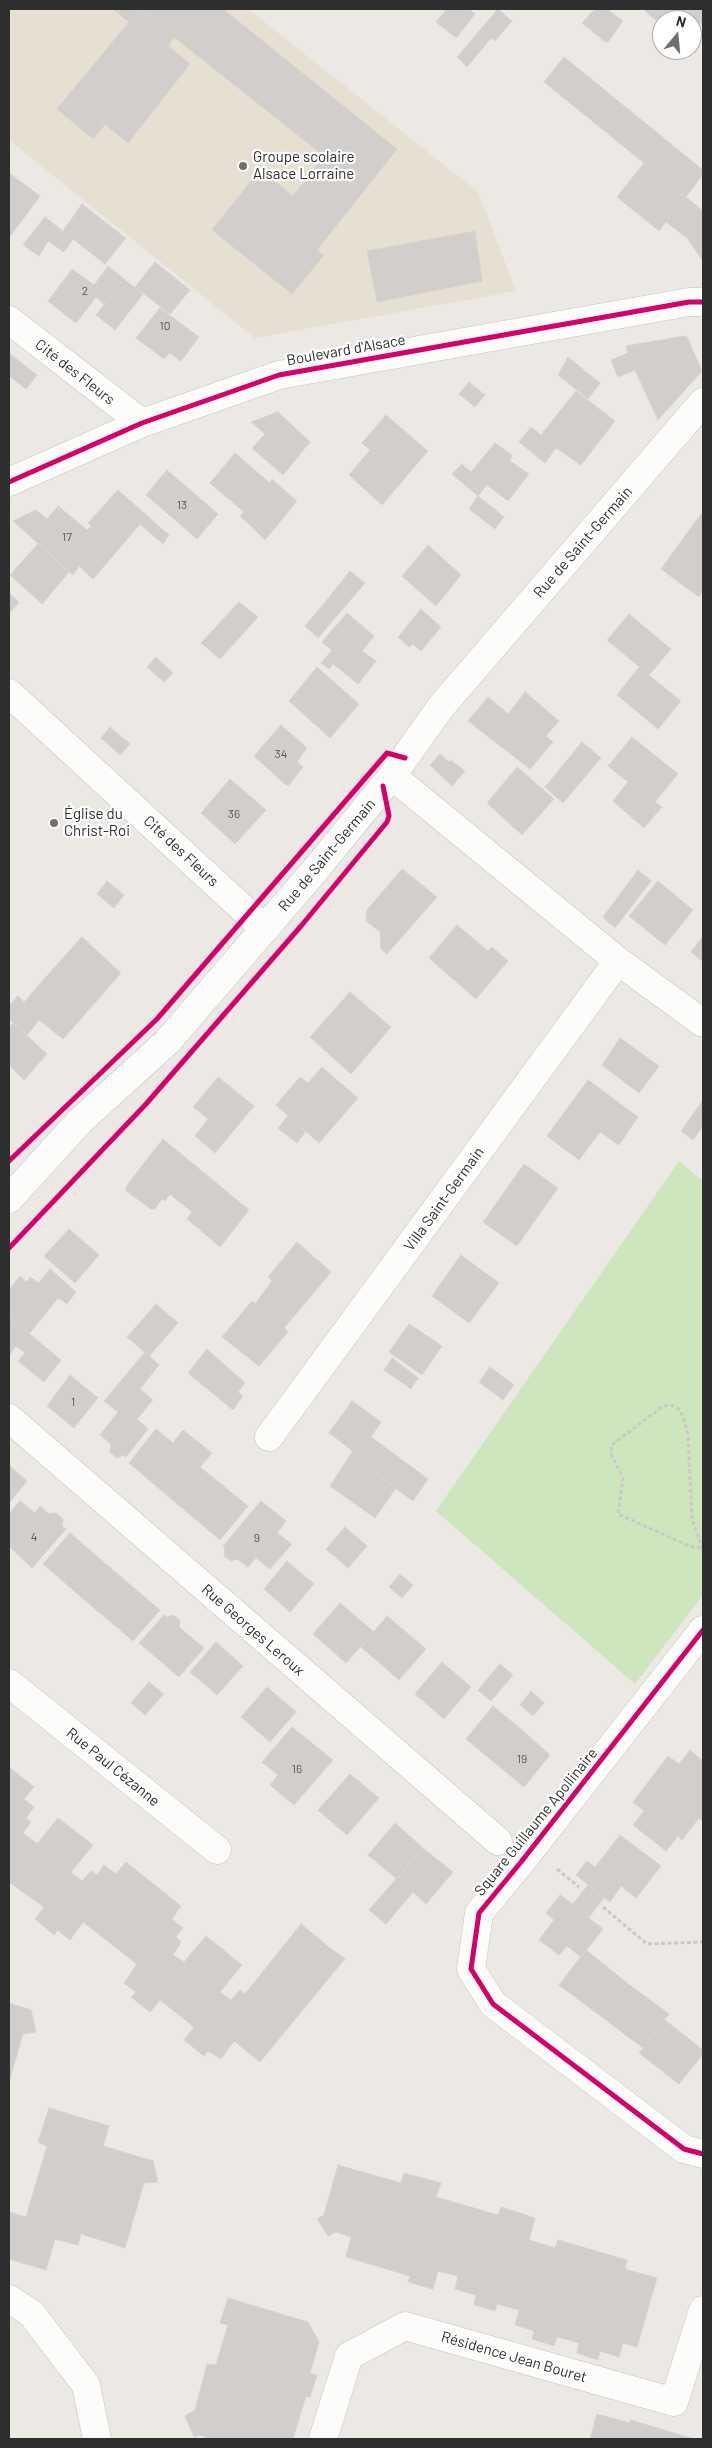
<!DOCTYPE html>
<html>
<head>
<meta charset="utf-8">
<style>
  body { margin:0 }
  #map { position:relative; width:712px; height:2448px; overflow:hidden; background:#ece8e4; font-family:Barlow,sans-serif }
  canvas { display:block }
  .frame { position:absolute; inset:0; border:10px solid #2e2e2e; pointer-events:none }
  .north { position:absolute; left:652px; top:10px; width:50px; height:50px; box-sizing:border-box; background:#fff; border:1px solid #ababab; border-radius:50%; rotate:17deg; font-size:14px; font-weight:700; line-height:20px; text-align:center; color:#2e2e2e }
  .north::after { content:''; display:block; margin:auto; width:18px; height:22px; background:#706f6e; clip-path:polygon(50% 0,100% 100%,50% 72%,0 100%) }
</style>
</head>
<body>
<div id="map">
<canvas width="712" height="2448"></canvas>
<div class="frame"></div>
<div class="north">N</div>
</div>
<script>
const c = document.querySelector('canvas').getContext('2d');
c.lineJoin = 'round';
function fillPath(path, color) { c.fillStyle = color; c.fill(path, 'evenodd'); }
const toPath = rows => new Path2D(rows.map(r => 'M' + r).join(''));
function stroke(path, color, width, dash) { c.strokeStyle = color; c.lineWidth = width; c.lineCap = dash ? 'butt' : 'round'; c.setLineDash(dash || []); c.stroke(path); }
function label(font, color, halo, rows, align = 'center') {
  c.font = font + ' Barlow,sans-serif'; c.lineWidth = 4.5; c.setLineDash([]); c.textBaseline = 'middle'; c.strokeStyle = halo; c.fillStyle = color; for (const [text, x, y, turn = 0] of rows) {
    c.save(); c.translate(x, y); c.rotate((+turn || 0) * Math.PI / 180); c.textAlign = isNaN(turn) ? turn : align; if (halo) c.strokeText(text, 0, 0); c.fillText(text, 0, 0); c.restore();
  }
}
fillPath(toPath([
  [9,9,248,9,478,192,516,291,255,338,9,140]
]), '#e6e0d3');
fillPath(toPath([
  [679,1161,703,1181,703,1595,635,1684,436,1511]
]), '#cee6be');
const building = toPath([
  [113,9,139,9,158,24,88,111,105,125,93,139,57,109,129,22,113,9],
  [139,9,223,9,397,149,317,250,324,255,292,294,212,230,260,170,293,196,324,156,174,37,168,46,190,64,128,143,88,111,158,24,139,9],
  [447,9,469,9,475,14,456,38,436,22,447,9],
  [498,9,512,21,495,41,491,38,467,67,457,57,498,9],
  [595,9,607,9,623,21,608,42,605,42,582,23,595,9],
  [647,9,681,9,685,12,679,20,662,20,662,25,645,11,647,9],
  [681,9,703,9,703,26,685,12,681,9],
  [564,57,703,170,703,174,686,197,544,82,564,57],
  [644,163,686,197,659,231,617,197,644,163],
  [9,173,40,196,9,238,9,173],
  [686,197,703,211,703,261,687,238,666,222,686,197],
  [82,204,110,226,91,253,63,231,82,204],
  [45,217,73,239,64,252,48,241,39,256,23,245,45,217],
  [110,226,126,238,105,264,91,253,110,226],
  [475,231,482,281,377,302,367,251,475,231],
  [155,262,190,290,170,314,135,287,155,262],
  [108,266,124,279,104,304,96,297,76,323,48,301,72,269,94,285,108,266],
  [124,279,143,294,115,330,96,315,124,279],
  [160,308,199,337,181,361,170,353,164,359,136,338,160,308],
  [684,336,687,337,702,371,658,420,635,370,618,377,611,360,628,353,626,346,684,336],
  [9,353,37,375,26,389,9,376,9,353],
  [568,357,600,383,588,399,558,375,568,357],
  [469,382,485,395,475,407,459,394,469,382],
  [576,391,615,421,581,465,556,448,545,463,519,442,531,427,541,435,576,391],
  [278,412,310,442,283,475,252,448,265,434,251,422,278,412],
  [386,415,428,451,382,505,349,475,370,450,362,443,386,415],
  [495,443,512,455,510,461,529,474,508,501,487,485,478,496,452,474,462,464,471,472,495,443],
  [235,453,270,483,272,479,285,491,253,528,240,516,244,512,210,483,235,453],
  [167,470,218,514,197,539,146,495,167,470],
  [118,490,169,535,163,544,140,524,117,551,88,523,118,490],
  [285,491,297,501,265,540,253,528,285,491],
  [478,496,504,517,495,529,469,509,478,496],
  [58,506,87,530,91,526,117,551,93,579,79,566,73,575,13,521,36,510,47,519,58,506],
  [701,514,703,516,703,590,699,597,661,569,701,514],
  [38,544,69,572,42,604,10,575,38,544],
  [428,545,461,575,436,606,402,576,428,545],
  [350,571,365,583,335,618,322,606,350,571],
  [9,593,19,602,9,614,9,593],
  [239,602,258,617,220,659,201,643,239,602],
  [322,606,335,618,318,638,305,626,322,606],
  [421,609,441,627,421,651,413,644,409,647,398,637,421,609],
  [347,613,374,636,362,651,376,661,358,684,333,664,329,669,321,663,332,650,322,642,347,613],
  [629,614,671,649,649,675,607,640,629,614],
  [156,657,173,673,164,682,147,667,156,657],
  [317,667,359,704,330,738,289,701,317,667],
  [639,667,681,701,658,729,617,695,639,667],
  [525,692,559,721,546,736,553,742,530,769,468,721,488,697,508,714,525,692],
  [281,725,307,748,297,762,303,767,289,785,286,785,254,756,281,725],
  [110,727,130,744,120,755,101,738,110,727],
  [632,737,678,774,655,802,662,807,644,828,613,801,628,782,608,766,632,737],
  [582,742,601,758,563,803,545,787,582,742],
  [440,754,449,762,451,760,465,771,452,786,430,765,440,754],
  [517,767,554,799,522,835,487,803,517,767],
  [230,779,266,810,235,844,201,813,230,779],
  [402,869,437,897,387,954,381,949,380,932,366,921,367,910,402,869],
  [638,870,651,881,615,928,603,917,638,870],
  [107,881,124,895,114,908,97,894,107,881],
  [658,881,693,910,665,945,629,916,658,881],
  [457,925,488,951,492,947,508,961,476,999,429,958,457,925],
  [703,936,703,962,691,952,703,936],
  [82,937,121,973,93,1005,53,969,82,937],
  [53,969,93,1005,63,1039,39,1020,27,1035,9,1019,9,1006,18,996,24,1002,53,969],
  [350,992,391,1027,351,1074,310,1037,350,992],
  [13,1023,47,1054,24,1080,9,1065,9,1028,13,1023],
  [620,1038,659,1066,639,1093,602,1065,620,1038],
  [322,1067,358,1098,319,1143,276,1105,300,1077,308,1083,322,1067],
  [218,1077,254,1106,215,1153,195,1136,208,1119,193,1107,218,1077],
  [588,1080,638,1117,619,1145,600,1132,579,1160,547,1136,588,1080],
  [703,1100,703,1126,693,1140,681,1131,703,1100],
  [288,1116,306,1131,297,1143,278,1128,288,1116],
  [163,1139,249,1210,220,1247,187,1219,192,1212,170,1194,165,1201,162,1199,155,1209,151,1209,126,1191,126,1187,134,1176,163,1139],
  [524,1164,558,1188,517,1246,483,1222,524,1164],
  [69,1229,99,1255,75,1283,44,1256,69,1229],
  [297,1242,331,1272,284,1328,288,1332,259,1366,222,1337,252,1301,255,1304,272,1281,268,1277,297,1242],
  [461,1255,499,1283,469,1323,432,1296,461,1255],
  [50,1269,76,1292,67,1304,58,1298,29,1334,9,1317,9,1290,20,1276,27,1282,30,1277,39,1283,50,1269],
  [156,1304,178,1323,149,1356,127,1337,156,1304],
  [9,1317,61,1360,44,1382,18,1361,25,1353,16,1346,9,1356,9,1317],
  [409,1324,442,1346,422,1375,389,1352,409,1324],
  [207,1349,245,1383,238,1392,243,1396,233,1410,188,1373,207,1349],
  [145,1352,159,1365,140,1389,153,1400,137,1419,148,1429,126,1457,123,1455,117,1458,110,1452,111,1444,100,1435,118,1412,104,1401,145,1352],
  [392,1358,418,1378,411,1389,384,1370,392,1358],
  [490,1367,514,1385,503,1400,479,1382,490,1367],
  [70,1375,98,1398,74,1428,47,1406,70,1375],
  [352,1401,381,1422,371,1437,428,1479,413,1501,350,1455,353,1451,329,1433,352,1401],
  [156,1429,173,1443,183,1430,212,1453,200,1467,248,1506,220,1540,129,1463,156,1429],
  [350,1455,396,1488,375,1518,330,1486,350,1455],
  [9,1465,27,1481,9,1503,9,1465],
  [20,1501,35,1513,40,1506,49,1514,56,1513,63,1519,62,1526,66,1529,32,1568,9,1546,9,1514,20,1501],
  [261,1501,286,1521,277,1533,292,1544,270,1569,256,1558,248,1567,237,1559,231,1561,224,1556,225,1549,223,1546,261,1501],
  [345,1527,367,1546,348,1568,326,1549,345,1527],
  [70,1533,114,1571,88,1603,43,1564,70,1533],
  [287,1561,314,1584,290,1612,264,1589,287,1561],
  [114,1571,160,1610,133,1641,88,1603,114,1571],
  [400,1574,413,1585,402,1598,389,1587,400,1574],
  [340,1603,374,1632,346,1663,313,1634,340,1603],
  [164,1615,167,1617,173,1615,180,1620,179,1627,204,1648,179,1677,139,1643,164,1615],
  [387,1616,426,1649,399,1680,361,1647,387,1616],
  [216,1642,243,1666,217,1695,190,1672,216,1642],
  [442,1662,471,1687,444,1719,415,1694,442,1662],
  [500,1664,513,1675,491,1701,478,1690,500,1664],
  [149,1682,164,1694,145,1715,131,1703,149,1682],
  [267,1687,296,1712,270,1742,241,1717,267,1687],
  [531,1691,544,1703,533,1716,520,1705,531,1691],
  [493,1706,522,1730,495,1763,466,1739,493,1706],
  [292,1727,333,1760,294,1805,270,1785,278,1775,262,1762,292,1727],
  [522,1730,550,1755,524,1787,495,1763,522,1730],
  [690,1750,703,1761,703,1821,699,1818,682,1840,678,1836,666,1851,633,1825,644,1811,633,1802,668,1756,679,1764,690,1750],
  [9,1767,34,1787,24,1799,34,1807,26,1818,31,1822,23,1833,37,1844,58,1818,93,1845,71,1872,82,1881,91,1871,97,1875,104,1865,116,1874,126,1862,181,1906,172,1919,183,1928,176,1937,181,1942,173,1955,184,1962,206,1936,242,1965,220,1992,231,2000,240,1990,245,1994,301,1924,329,1947,322,1955,338,1967,260,2062,234,2041,221,2059,208,2051,204,2056,184,2040,194,2027,160,2000,150,2012,131,1997,136,1992,124,1983,137,1964,83,1922,70,1940,58,1930,54,1935,35,1919,44,1907,9,1882,9,1767],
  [350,1774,379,1798,347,1835,318,1810,350,1774],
  [395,1823,423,1848,397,1879,368,1855,395,1823],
  [620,1835,661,1866,636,1898,621,1886,610,1902,576,1875,587,1861,595,1867,620,1835],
  [423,1848,453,1872,426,1904,413,1892,386,1924,369,1910,423,1848],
  [588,1885,604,1898,596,1908,580,1895,588,1885],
  [560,1895,590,1916,589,1918,603,1929,581,1957,567,1946,559,1955,539,1940,554,1920,546,1913,560,1895],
  [580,1895,596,1908,590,1916,573,1904,580,1895],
  [329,1947,345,1959,338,1967,322,1955,329,1947],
  [586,1950,627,1983,602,2017,559,1985,586,1950],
  [627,1983,669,2014,643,2048,602,2017,627,1983],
  [9,2003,31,2010,36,2032,23,2034,9,2082,9,2003],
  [665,2020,703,2050,703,2054,679,2084,639,2053,665,2020],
  [49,2108,109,2126,103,2146,153,2161,158,2182,144,2183,125,2248,81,2234,78,2245,55,2239,46,2270,9,2259,9,2212,26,2217,47,2146,38,2142,49,2108],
  [338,2165,401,2183,404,2173,441,2183,436,2197,498,2215,501,2207,535,2218,529,2240,555,2248,558,2240,627,2260,625,2269,657,2278,637,2347,623,2343,619,2357,600,2351,598,2360,577,2353,579,2343,557,2337,554,2346,532,2339,534,2331,515,2325,519,2310,497,2304,495,2311,474,2305,476,2295,455,2289,458,2276,438,2271,433,2289,408,2282,410,2276,346,2257,351,2237,336,2232,328,2236,317,2219,324,2215,338,2165],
  [228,2298,308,2322,319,2342,310,2373,317,2375,310,2397,306,2396,293,2439,211,2439,200,2435,194,2437,185,2416,195,2410,207,2364,216,2365,228,2325,220,2323,228,2298],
  [597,2414,630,2423,631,2420,694,2439,590,2439,597,2414]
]);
fillPath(building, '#d1cecb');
stroke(building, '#d7d4d0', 1);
const street = toPath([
  [9,320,142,423],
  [9,482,142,423,279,375,689,302,703,302],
  [9,693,265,929],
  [392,776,618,961,703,1023],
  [9,1418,498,1841],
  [269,1437,618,961],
  [703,1630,521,1862,479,1913,471,1969,493,2004,684,2149,703,2154],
  [9,1683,217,1850],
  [9,2299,31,2313,86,2385,97,2439],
  [323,2439,349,2356,405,2326,674,2402,703,2310]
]);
const secondary = toPath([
  [9,1199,80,1121,167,1042,316,869,392,776,440,708,703,402]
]);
stroke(street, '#c5c4c5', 29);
stroke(secondary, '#c5c4c5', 29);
stroke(toPath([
  [701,1548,689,1546,618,1514,623,1478,611,1454,612,1445,663,1406,671,1405,680,1410,685,1423,688,1436,692,1519,703,1550],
  [557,1869,579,1887],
  [603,1907,647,1944,703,1942]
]), '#c9c9c8', 3, [4, 2.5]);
stroke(street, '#fcfcfb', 28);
stroke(secondary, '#fcfcfb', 28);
stroke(toPath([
  [9,482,142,423,279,375,689,302,703,302],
  [9,1161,157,1019,387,753,405,758],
  [9,1248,146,1104,301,926,387,822,389,816,383,786],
  [703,1630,521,1862,479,1913,471,1969,493,2004,684,2149,703,2154]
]), '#d6006c', 5);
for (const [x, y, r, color] of [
  [243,166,5,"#706f6e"],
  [54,823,5,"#706f6e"]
]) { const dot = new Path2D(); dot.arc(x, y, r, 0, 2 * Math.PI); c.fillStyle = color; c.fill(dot); stroke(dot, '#fff', 2); }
label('12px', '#585857', null, [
  ["2",85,291],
  ["10",165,326],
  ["13",182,505],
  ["17",67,537],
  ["34",281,754],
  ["36",234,814],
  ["1",73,1402],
  ["4",34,1537],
  ["9",257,1538],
  ["19",522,1759],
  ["16",297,1769]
]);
label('15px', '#2e2e2e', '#fff', [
  ["Groupe scolaire",253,157],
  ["Alsace Lorraine",253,174],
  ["Église du",64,814],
  ["Christ-Roi",64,831]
], 'left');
label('15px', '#2e2e2e', '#fff', [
  ["Boulevard d'Alsace",346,350,-10],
  ["Cité des Fleurs",75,372,38],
  ["Rue de Saint-Germain",583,542,-49],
  ["Cité des Fleurs",181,851,43],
  ["Rue de Saint-Germain",327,855,-50],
  ["Villa Saint-Germain",444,1199,-54],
  ["Rue Georges Leroux",253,1630,41],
  ["Rue Paul Cézanne",113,1767,39],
  ["Square Guillaume Apollinaire",536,1822,-51],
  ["Résidence Jean Bouret",514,2357,16]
]);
</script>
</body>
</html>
